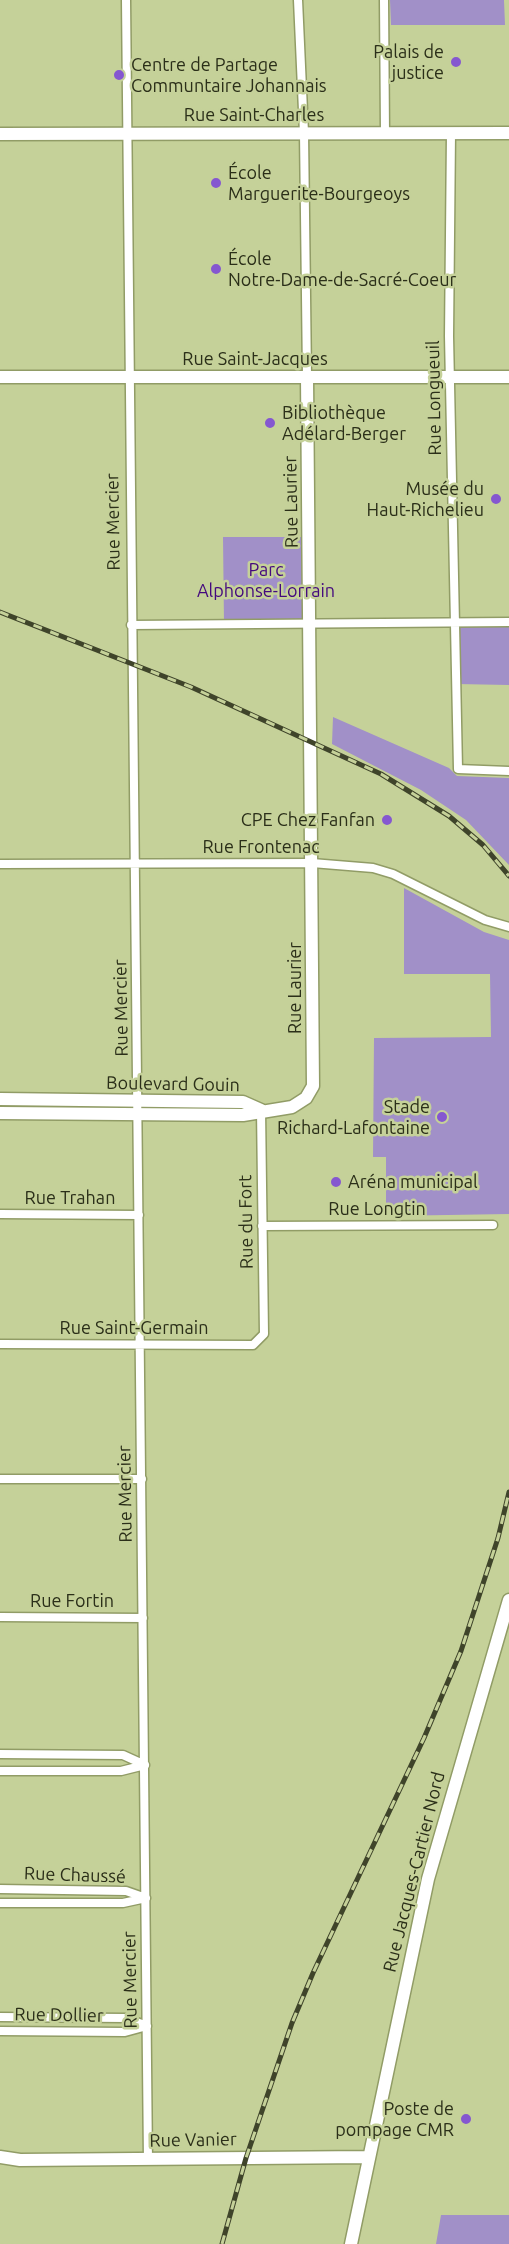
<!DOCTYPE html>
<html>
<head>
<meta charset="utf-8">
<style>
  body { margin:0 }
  canvas { display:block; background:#c5d199 }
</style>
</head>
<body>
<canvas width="509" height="2244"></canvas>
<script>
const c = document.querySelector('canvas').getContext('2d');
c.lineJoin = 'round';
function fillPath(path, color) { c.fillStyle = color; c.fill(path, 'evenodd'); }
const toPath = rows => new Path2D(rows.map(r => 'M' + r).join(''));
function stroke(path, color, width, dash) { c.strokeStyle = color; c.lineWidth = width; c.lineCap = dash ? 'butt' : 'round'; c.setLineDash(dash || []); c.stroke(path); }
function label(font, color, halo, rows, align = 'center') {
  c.font = font + ' Ubuntu,sans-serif'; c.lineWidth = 5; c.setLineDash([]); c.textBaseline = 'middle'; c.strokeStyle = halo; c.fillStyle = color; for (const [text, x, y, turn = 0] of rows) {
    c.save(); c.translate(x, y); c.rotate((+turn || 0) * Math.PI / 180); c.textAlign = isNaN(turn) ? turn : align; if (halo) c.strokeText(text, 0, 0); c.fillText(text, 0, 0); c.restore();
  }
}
fillPath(toPath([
  [390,0,504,0,505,25,391,25],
  [223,537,309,537,310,623,224,624],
  [509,622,509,685,456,684,455,623],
  [333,717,449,768,457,776,509,778,509,865,466,820,421,790,332,744],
  [404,888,484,932,509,940,509,1214,386,1216,386,1157,373,1157,374,1038,491,1037,490,974,404,974],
  [441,2215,509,2215,509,2244,436,2244]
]), '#a190c8');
const street = toPath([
  [126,0,148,2159],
  [298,0,304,133,307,377],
  [384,0,385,133],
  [451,133,449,336,458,769,509,771],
  [131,625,509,622],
  [0,864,312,863,373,868,393,874,485,920,509,927],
  [0,1214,139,1215],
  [262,1226,493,1225],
  [0,1344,253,1345,264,1334,261,1110],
  [0,1479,142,1479],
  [0,1617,143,1618],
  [0,1754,123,1755,145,1765],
  [0,1771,121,1771,145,1765],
  [0,1889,126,1891,146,1898],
  [0,1903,123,1903,146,1898],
  [0,2017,126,2018,147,2026],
  [0,2031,125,2032,147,2026]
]);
const secondary = toPath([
  [0,134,509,133],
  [0,377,509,377],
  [0,1099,243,1102,261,1110],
  [0,1113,243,1115,292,1107,306,1098,313,1086,307,377],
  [0,2157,20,2160,367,2157],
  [351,2244,428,1879,509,1600]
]);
stroke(street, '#919c66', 11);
stroke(secondary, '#919c66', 15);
stroke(street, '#fff', 8);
stroke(secondary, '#fff', 12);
const rail = toPath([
  [0,612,191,687,381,774,449,816,483,845,509,876],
  [222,2244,246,2158,292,2023,313,1973,424,1738,461,1651,498,1538,509,1492]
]);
stroke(rail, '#3f442a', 5);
stroke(rail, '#c5d199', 3, [9]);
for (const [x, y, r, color] of [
  [456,62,6,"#8557d0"],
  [119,75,6,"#8557d0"],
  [216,183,6,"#8557d0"],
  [216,269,6,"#8557d0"],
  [270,423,6,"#8557d0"],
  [496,499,6,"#8557d0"],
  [387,820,6,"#8557d0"],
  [442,1117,6,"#8557d0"],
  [336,1182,6,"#8557d0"],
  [466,2119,6,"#8557d0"]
]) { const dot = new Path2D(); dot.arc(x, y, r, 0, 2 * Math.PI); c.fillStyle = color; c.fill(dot); stroke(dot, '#c5d199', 2); }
label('18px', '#2b2f19', '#c5d199', [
  ["Palais de",444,52],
  ["justice",444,73],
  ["Centre de Partage",131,65,"left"],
  ["Communtaire Johannais",131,86,"left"],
  ["École",228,173,"left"],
  ["Marguerite-Bourgeoys",228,194,"left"],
  ["École",228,259,"left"],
  ["Notre-Dame-de-Sacré-Coeur",228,280,"left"],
  ["Bibliothèque",282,413,"left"],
  ["Adélard-Berger",282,434,"left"],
  ["Musée du",484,489],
  ["Haut-Richelieu",484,510],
  ["CPE Chez Fanfan",375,820],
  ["Stade",430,1107],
  ["Richard-Lafontaine",430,1128],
  ["Aréna municipal",348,1182,"left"],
  ["Poste de",454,2109],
  ["pompage CMR",454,2130]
], 'right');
label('18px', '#2b2f19', '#c5d199', [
  ["Rue Saint-Charles",254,115],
  ["Rue Saint-Jacques",255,359],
  ["Rue Longueuil",434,398,-91],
  ["Rue Laurier",291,502,-91],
  ["Rue Mercier",113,522,-91],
  ["Rue Frontenac",261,847],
  ["Rue Laurier",295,988,-90],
  ["Rue Mercier",121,1008,-91],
  ["Boulevard Gouin",173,1084,1],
  ["Rue Trahan",70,1198],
  ["Rue Longtin",377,1209],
  ["Rue du Fort",246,1222,-91],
  ["Rue Saint-Germain",134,1328],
  ["Rue Mercier",125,1494,-91],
  ["Rue Fortin",72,1601],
  ["Rue Jacques-Cartier Nord",414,1872,-76],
  ["Rue Chaussé",75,1875,2],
  ["Rue Mercier",130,1980,-91],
  ["Rue Dollier",59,2015,1],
  ["Rue Vanier",193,2140,-1]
]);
label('18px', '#44097e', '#c5d199', [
  ["Parc",266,570],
  ["Alphonse-Lorrain",266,591]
]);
</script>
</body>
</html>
